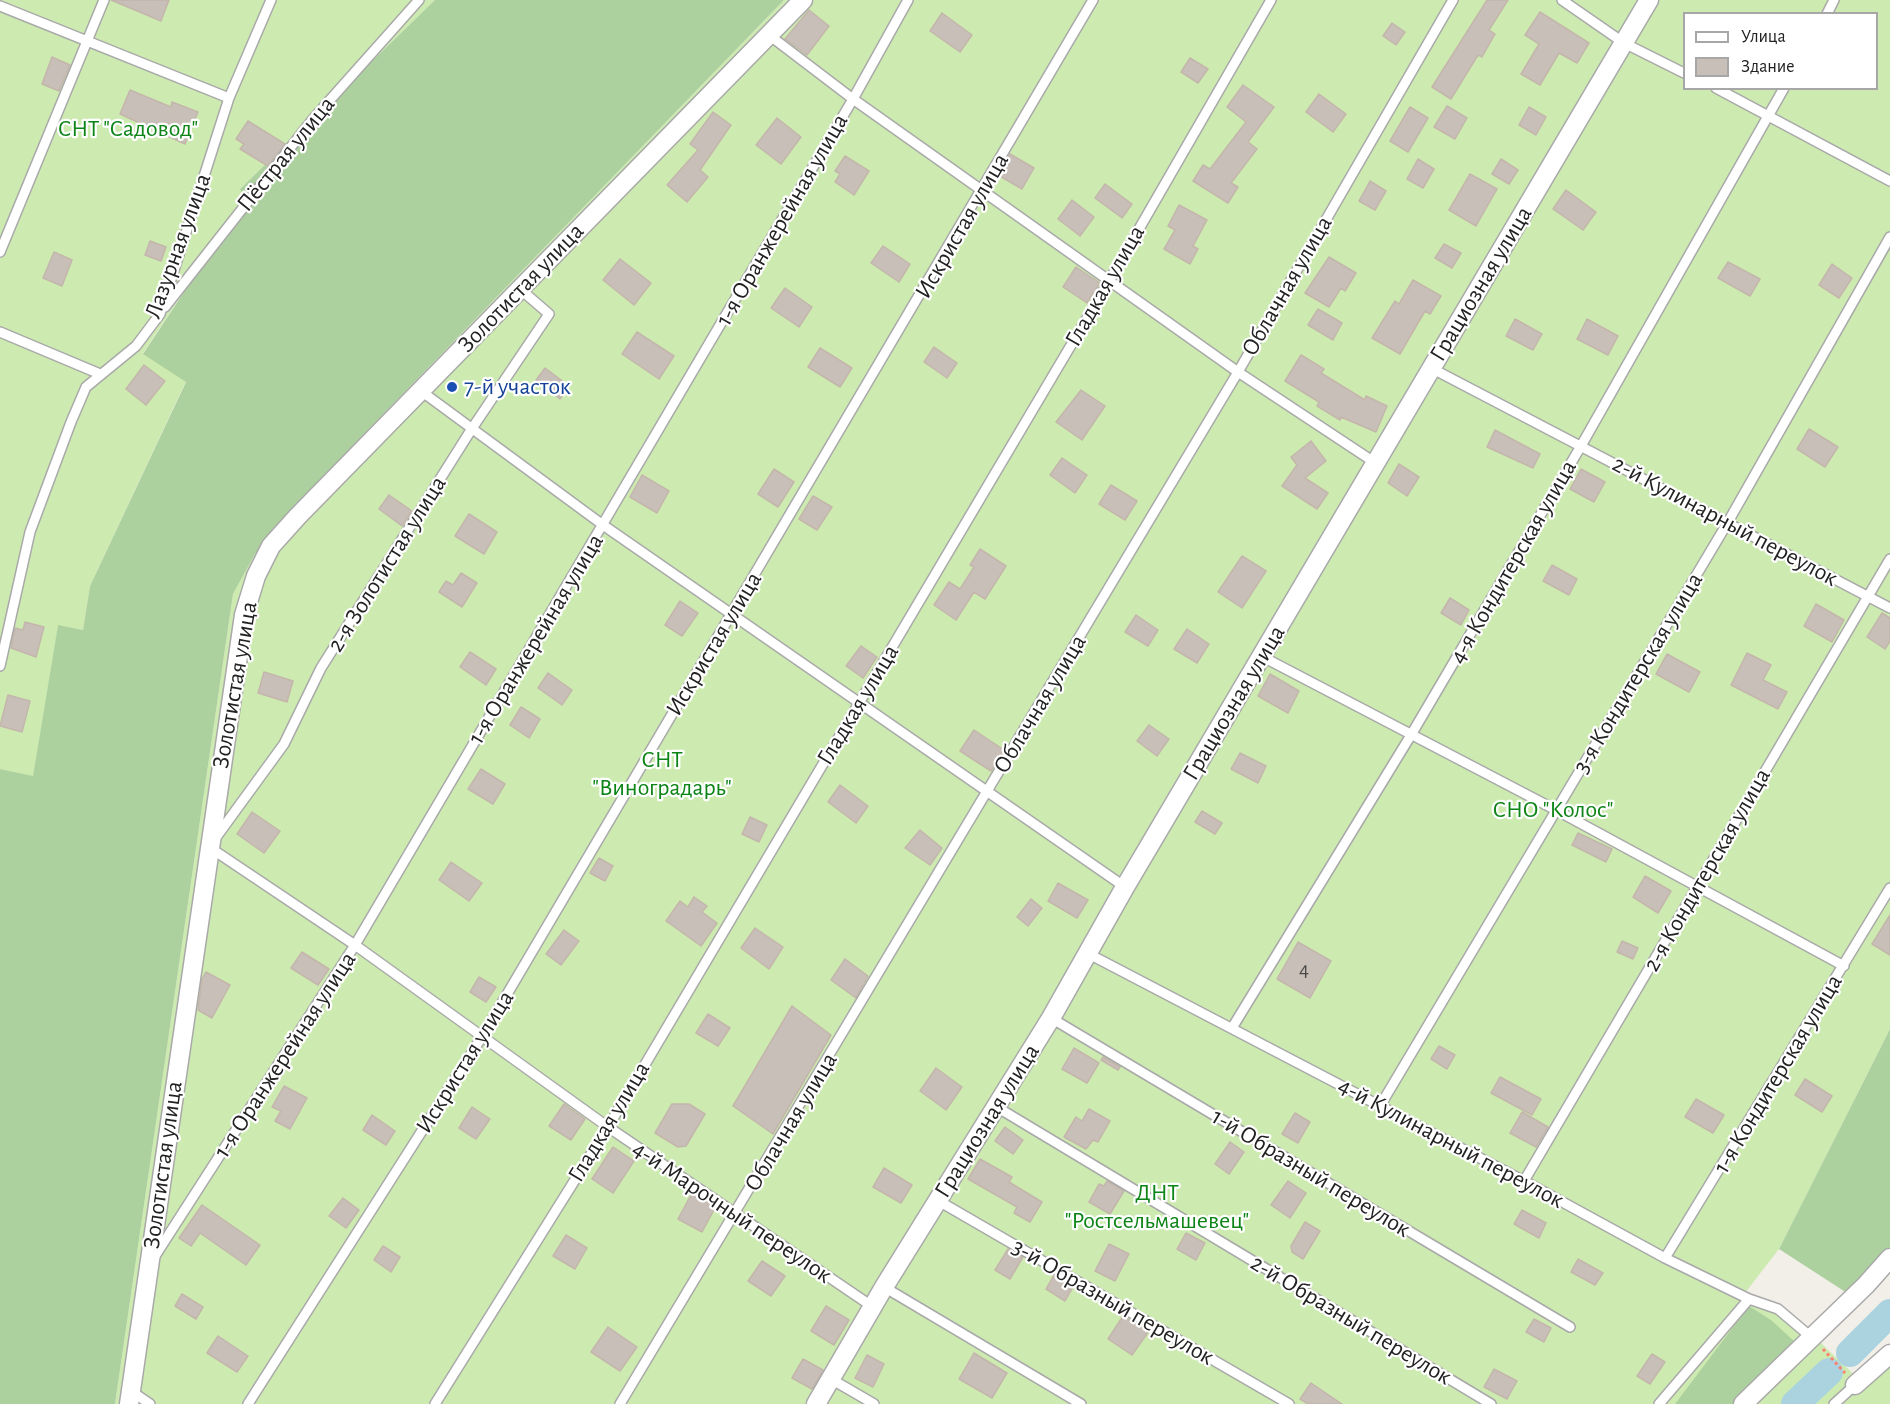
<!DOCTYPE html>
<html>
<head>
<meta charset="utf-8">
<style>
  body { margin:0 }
  #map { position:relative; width:1890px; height:1404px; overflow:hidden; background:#f2efe9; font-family:"Alegreya Sans",sans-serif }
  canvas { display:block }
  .legend { position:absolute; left:1683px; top:12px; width:195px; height:78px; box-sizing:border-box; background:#fff; border:2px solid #a7a7a7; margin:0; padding:8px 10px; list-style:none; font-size:18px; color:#222 }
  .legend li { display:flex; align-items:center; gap:12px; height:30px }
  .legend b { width:30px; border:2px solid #a7a7a7 }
</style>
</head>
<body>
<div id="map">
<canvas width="1890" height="1404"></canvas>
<ul class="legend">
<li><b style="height:8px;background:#fff"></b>Улица</li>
<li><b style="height:16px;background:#c7bfb8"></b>Здание</li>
</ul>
</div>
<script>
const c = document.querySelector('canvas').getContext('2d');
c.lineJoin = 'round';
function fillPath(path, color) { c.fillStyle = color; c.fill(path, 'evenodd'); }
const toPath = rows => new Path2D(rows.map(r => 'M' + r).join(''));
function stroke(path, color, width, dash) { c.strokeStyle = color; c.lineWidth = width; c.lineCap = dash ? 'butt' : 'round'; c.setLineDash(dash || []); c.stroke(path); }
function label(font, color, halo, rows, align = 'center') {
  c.font = font + ' "Alegreya Sans",sans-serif'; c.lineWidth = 4.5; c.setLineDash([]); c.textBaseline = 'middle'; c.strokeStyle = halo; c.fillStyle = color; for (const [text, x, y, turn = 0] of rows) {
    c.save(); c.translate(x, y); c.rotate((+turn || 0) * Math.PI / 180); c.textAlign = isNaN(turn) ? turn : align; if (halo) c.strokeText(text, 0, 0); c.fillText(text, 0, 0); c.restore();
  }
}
fillPath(toPath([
  [0,0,435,0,240,189,245,200,143,353,186,381,90,586,83,630,58,626,33,777,0,769],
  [784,0,1890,0,1890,1029,1779,1249,1745,1293,1800,1323,1865,1385,1890,1367,1890,1404,115,1404,233,594,255,554,308,492],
  [1684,14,1876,14,1876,88,1684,88]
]), '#cdebb0');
fillPath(toPath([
  [435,0,784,0,308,492,255,554,233,594,115,1404,0,1404,0,769,33,776,58,625,83,630,90,586,186,382,143,354,245,200,240,189],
  [1890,1029,1890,1247,1861,1282,1847,1293,1779,1249],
  [1749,1306,1771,1320,1795,1342,1733,1404,1675,1404]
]), '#add19e');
stroke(toPath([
  [1850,1353,1890,1313],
  [1795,1404,1829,1372]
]), '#aad3df', 28);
const building = toPath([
  [111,0,169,0,161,21,111,0],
  [1487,0,1508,0,1489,30,1495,34,1482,57,1478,55,1451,99,1432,87,1487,0],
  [809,10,829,26,807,55,785,39,809,10],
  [1540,12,1589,43,1577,63,1559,53,1540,85,1521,74,1539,44,1525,35,1540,12],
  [942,13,972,35,960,52,930,31,942,13],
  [1392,23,1405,32,1396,45,1383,36,1392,23],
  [52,57,70,65,59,91,42,84,52,57],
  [1190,58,1208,69,1198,83,1181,72,1190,58],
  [1243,85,1274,107,1248,142,1257,149,1231,183,1238,187,1228,203,1193,181,1203,165,1210,169,1246,122,1227,107,1243,85],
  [130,90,171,107,172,102,198,112,185,144,120,114,130,90],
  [1319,94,1346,114,1333,132,1306,112,1319,94],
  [1447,106,1467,118,1455,139,1434,127,1447,106],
  [1410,107,1428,118,1408,152,1390,141,1410,107],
  [1529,107,1546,117,1536,135,1519,125,1529,107],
  [713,112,731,125,700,170,708,177,687,202,667,185,698,150,690,144,713,112],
  [777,118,801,137,781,164,756,145,777,118],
  [248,121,285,144,268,166,240,149,244,144,236,139,248,121],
  [1010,154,1034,168,1022,189,998,175,1010,154],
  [845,156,869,171,854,195,835,182,840,174,835,171,845,156],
  [1418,159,1434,169,1423,188,1407,179,1418,159],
  [1501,159,1518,170,1509,184,1492,174,1501,159],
  [1470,174,1497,189,1476,226,1449,210,1470,174],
  [1370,181,1386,191,1375,210,1359,201,1370,181],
  [1105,184,1132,204,1122,218,1095,198,1105,184],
  [1566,190,1596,212,1583,230,1553,209,1566,190],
  [1072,200,1094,217,1080,236,1058,219,1072,200],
  [1179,205,1207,220,1193,246,1198,249,1190,264,1164,249,1175,230,1168,226,1179,205],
  [150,241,166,247,161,261,145,255,150,241],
  [1444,244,1461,253,1452,268,1435,258,1444,244],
  [883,246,910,264,899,282,871,263,883,246],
  [54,252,72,260,62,286,43,278,54,252],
  [1329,257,1356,273,1345,291,1341,288,1329,307,1305,293,1329,257],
  [620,259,651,283,634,305,603,280,620,259],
  [1728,262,1760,279,1750,296,1718,278,1728,262],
  [1832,264,1852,278,1839,298,1819,285,1832,264],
  [1076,267,1100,283,1087,303,1063,287,1076,267],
  [1413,280,1441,296,1430,314,1425,311,1400,354,1372,338,1395,301,1399,304,1413,280],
  [785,288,812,307,799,327,771,308,785,288],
  [1318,309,1342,323,1333,340,1308,325,1318,309],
  [1515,319,1542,334,1533,350,1506,336,1515,319],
  [1587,319,1618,336,1608,355,1577,339,1587,319],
  [637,332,674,356,659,379,622,354,637,332],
  [934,347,957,363,947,378,924,362,934,347],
  [820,348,852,368,840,387,808,367,820,348],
  [1301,355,1324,369,1321,373,1365,400,1366,396,1387,406,1376,432,1341,417,1340,420,1317,406,1319,402,1285,381,1301,355],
  [144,365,165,381,146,405,126,389,144,365],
  [545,368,569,386,560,399,536,380,545,368],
  [1081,390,1105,406,1082,440,1056,422,1081,390],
  [1809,429,1838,447,1825,467,1797,449,1809,429],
  [1495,430,1540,454,1533,468,1487,447,1495,430],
  [1311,441,1326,461,1305,478,1328,493,1317,509,1282,486,1297,465,1291,457,1311,441],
  [1062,458,1087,475,1075,493,1050,475,1062,458],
  [1399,464,1419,477,1407,496,1388,483,1399,464],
  [774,469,794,482,778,507,758,494,774,469],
  [1581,469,1605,482,1594,502,1570,489,1581,469],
  [642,475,669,491,657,513,630,497,642,475],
  [1111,485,1137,501,1125,520,1099,504,1111,485],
  [389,495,412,511,402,526,379,509,389,495],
  [813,496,832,507,817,530,799,519,813,496],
  [469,514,497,532,484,554,455,536,469,514],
  [980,549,1006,566,985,599,974,592,956,620,934,605,949,582,960,589,974,567,970,565,980,549],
  [1242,556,1266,571,1242,608,1218,592,1242,556],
  [1552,565,1577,579,1569,595,1543,581,1552,565],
  [461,573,477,583,462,607,439,592,446,581,453,585,461,573],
  [1450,598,1469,610,1461,625,1441,613,1450,598],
  [680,601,698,613,682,636,665,625,680,601],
  [1816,604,1844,620,1832,642,1804,626,1816,604],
  [1882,613,1890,618,1890,641,1885,649,1867,637,1882,613],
  [1136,615,1158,630,1148,646,1125,632,1136,615],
  [25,622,44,627,36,657,11,648,15,628,23,630,25,622],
  [1187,629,1209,644,1197,663,1174,649,1187,629],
  [861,646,877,657,863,678,846,666,861,646],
  [470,652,496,669,486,685,460,667,470,652],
  [1747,653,1771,665,1763,680,1787,692,1778,709,1731,685,1747,653],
  [1667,654,1700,672,1689,692,1656,674,1667,654],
  [264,672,293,681,287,702,258,693,264,672],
  [548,673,572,690,562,705,538,688,548,673],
  [1270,674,1299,691,1288,713,1258,696,1270,674],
  [8,695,30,701,22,732,0,726,8,695],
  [521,707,540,719,529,738,510,725,521,707],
  [1149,725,1169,739,1157,756,1137,741,1149,725],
  [974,730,1004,750,991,771,960,751,974,730],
  [1240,753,1266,766,1258,783,1231,769,1240,753],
  [481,769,505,784,493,804,468,789,481,769],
  [840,785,868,806,856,823,828,802,840,785],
  [1202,811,1222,823,1215,834,1195,822,1202,811],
  [252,812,280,831,264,853,237,834,252,812],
  [750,817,767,825,759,842,742,834,750,817],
  [920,830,942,848,930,865,905,848,920,830],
  [1578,833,1612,849,1606,862,1572,845,1578,833],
  [599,858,613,866,605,881,590,873,599,858],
  [451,862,482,883,469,901,439,880,451,862],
  [1645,876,1671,891,1658,913,1633,897,1645,876],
  [1058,883,1088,900,1077,918,1048,901,1058,883],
  [694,897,707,906,702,912,717,923,701,946,666,921,680,901,688,907,694,897],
  [1031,899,1042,908,1028,926,1017,917,1031,899],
  [1890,915,1890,955,1872,944,1890,915],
  [755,928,783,947,769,969,741,948,755,928],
  [564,930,579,941,561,965,546,954,564,930],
  [1622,941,1638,948,1633,959,1617,952,1622,941],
  [1298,942,1331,961,1310,998,1277,979,1298,942],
  [302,952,329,969,318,985,291,968,302,952],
  [845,959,868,976,856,998,831,980,845,959],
  [206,972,230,985,212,1018,198,1010,202,979,206,972],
  [479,977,496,987,486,1002,470,992,479,977],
  [792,1006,831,1035,773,1134,733,1106,792,1006],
  [708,1014,730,1028,718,1046,696,1033,708,1014],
  [1439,1046,1455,1055,1447,1069,1431,1059,1439,1046],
  [1074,1048,1099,1063,1087,1083,1062,1069,1074,1048],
  [1103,1057,1120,1067,1118,1070,1101,1060,1103,1057],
  [936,1068,962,1087,946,1110,920,1091,936,1068],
  [1500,1077,1541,1099,1532,1115,1491,1093,1500,1077],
  [1805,1079,1832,1096,1822,1112,1795,1095,1805,1079],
  [284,1086,307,1098,290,1129,275,1121,281,1111,272,1107,284,1086],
  [1696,1099,1724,1115,1713,1133,1685,1117,1696,1099],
  [564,1104,585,1119,571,1140,549,1126,564,1104],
  [672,1104,689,1104,705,1114,686,1146,678,1147,655,1133,672,1104],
  [472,1107,490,1119,476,1139,459,1128,472,1107],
  [1089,1109,1110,1121,1098,1142,1093,1140,1086,1149,1064,1137,1076,1117,1082,1121,1089,1109],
  [1522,1112,1548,1127,1536,1147,1510,1133,1522,1112],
  [1295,1113,1310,1122,1298,1143,1282,1134,1295,1113],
  [372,1115,395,1131,386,1145,363,1130,372,1115],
  [1005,1127,1023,1140,1013,1154,995,1141,1005,1127],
  [1230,1142,1244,1152,1229,1174,1215,1164,1230,1142],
  [613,1147,634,1161,613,1193,592,1179,613,1147],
  [980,1159,1012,1177,1009,1182,1042,1202,1030,1222,1014,1213,1017,1207,968,1179,980,1159],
  [884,1168,912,1185,901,1203,873,1187,884,1168],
  [1107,1181,1124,1191,1110,1214,1089,1202,1099,1184,1104,1186,1107,1181],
  [1288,1181,1306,1193,1290,1218,1271,1205,1288,1181],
  [692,1193,715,1208,702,1232,678,1219,692,1193],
  [343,1198,359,1210,346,1228,329,1216,343,1198],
  [202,1205,260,1245,246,1265,200,1233,191,1246,179,1238,202,1205],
  [1522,1210,1546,1223,1539,1238,1514,1224,1522,1210],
  [1305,1222,1320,1231,1303,1259,1292,1252,1291,1246,1305,1222],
  [1186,1233,1205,1243,1196,1260,1177,1249,1186,1233],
  [566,1235,587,1248,575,1269,553,1256,566,1235],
  [1109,1244,1129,1254,1115,1281,1095,1271,1109,1244],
  [383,1246,400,1257,391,1272,374,1260,383,1246],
  [1008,1249,1023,1257,1010,1279,995,1270,1008,1249],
  [1578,1259,1603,1273,1595,1285,1571,1272,1578,1259],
  [762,1261,785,1276,771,1296,748,1281,762,1261],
  [1054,1275,1073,1287,1065,1301,1046,1289,1054,1275],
  [182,1294,203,1307,196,1319,175,1306,182,1294],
  [826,1306,849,1320,834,1345,811,1331,826,1306],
  [1123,1316,1149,1331,1132,1355,1108,1339,1123,1316],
  [1534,1319,1551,1328,1544,1342,1526,1332,1534,1319],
  [608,1327,637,1347,620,1371,591,1352,608,1327],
  [218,1336,248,1356,237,1372,207,1353,218,1336],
  [974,1353,1007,1373,992,1398,959,1379,974,1353],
  [1652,1354,1665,1362,1650,1384,1637,1376,1652,1354],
  [867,1355,884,1364,873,1387,855,1378,867,1355],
  [803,1359,823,1370,812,1389,792,1378,803,1359],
  [1494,1369,1517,1381,1507,1399,1484,1387,1494,1369],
  [1311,1383,1342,1404,1308,1404,1300,1399,1311,1383]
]);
fillPath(building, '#c7bfb8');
stroke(building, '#c4b6ab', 1.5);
const lane = toPath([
  [1562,0,1624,43,1684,73],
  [0,6,229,98],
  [1827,14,1834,0],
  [769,35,853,99,1238,372,1377,464],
  [1716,88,1890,181],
  [0,252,104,0],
  [520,289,549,314,471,430,321,668,284,744,209,847,355,945,608,1127,873,1307],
  [165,307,313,119,419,0],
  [0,332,100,374],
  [1431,368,1890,608],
  [421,391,603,525,1125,887],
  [1261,656,1556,810,1844,966],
  [0,666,30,532,71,422,86,387,136,346,160,314,229,98,271,0],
  [1087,953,1524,1181,1665,1258,1749,1299,1778,1309,1811,1337],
  [1051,1018,1570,1327],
  [1232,1028,1411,735,1581,446,1784,88],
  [995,1106,1491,1404],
  [1380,1106,1728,522,1890,237],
  [1524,1181,1890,559],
  [937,1200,1289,1404],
  [155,1256,355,945,853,99,908,0],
  [1665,1258,1890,888],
  [884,1287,1081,1404],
  [831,1379,874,1404],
  [131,1391,150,1404],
  [248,1404,483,1035,1093,0],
  [435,1404,608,1127,1109,281,1271,0],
  [620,1404,1238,372,1453,0],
  [1659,1404,1749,1299],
  [1834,1404,1855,1385]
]);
const street = toPath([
  [1855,1385,1890,1354],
  [129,1404,244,615,256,576,271,546,298,516,803,0],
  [816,1404,884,1287,1051,1018,1125,887,1649,0],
  [1743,1404,1866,1285,1890,1258]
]);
stroke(lane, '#a9a9a9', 12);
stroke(street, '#a9a9a9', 21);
stroke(toPath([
  [1823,1349,1845,1373]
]), '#fa8072', 3, [3, 3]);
stroke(lane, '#fff', 9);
stroke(street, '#fff', 18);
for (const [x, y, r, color] of [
  [452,387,6,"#1a4fb4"]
]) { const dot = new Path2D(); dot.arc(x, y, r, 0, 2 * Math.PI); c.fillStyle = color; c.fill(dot); stroke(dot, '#fff', 2); }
label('21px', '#4b4948', null, [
  ["4",1304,970]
]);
label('24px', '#0c8416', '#fff', [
  ["СНТ \"Садовод\"",128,129],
  ["СНТ",662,760],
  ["\"Виноградарь\"",662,788],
  ["СНО \"Колос\"",1553,810],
  ["ДНТ",1157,1193],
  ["\"Ростсельмашевец\"",1157,1221]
]);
label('24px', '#222', '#fff', [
  ["Пёстрая улица",286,154,-51],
  ["1-я Оранжерейная улица",782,220,-60],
  ["Искристая улица",962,226,-60],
  ["Лазурная улица",178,246,-70],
  ["Грациозная улица",1481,284,-59],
  ["Гладкая улица",1105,286,-60],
  ["Облачная улица",1287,286,-60],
  ["Золотистая улица",521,288,-46],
  ["2-й Кулинарный переулок",1725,521,28],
  ["4-я Кондитерская улица",1513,562,-60],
  ["2-я Золотистая улица",387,564,-58],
  ["1-я Оранжерейная улица",536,639,-59],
  ["Искристая улица",714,644,-59],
  ["3-я Кондитерская улица",1638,673,-59],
  ["Золотистая улица",235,685,-80],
  ["Грациозная улица",1234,703,-59],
  ["Облачная улица",1040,704,-59],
  ["Гладкая улица",858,705,-59],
  ["2-я Кондитерская улица",1707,870,-60],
  ["1-я Оранжерейная улица",285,1055,-57],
  ["Искристая улица",465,1062,-58],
  ["1-я Кондитерская улица",1778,1074,-59],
  ["Грациозная улица",987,1121,-58],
  ["Гладкая улица",609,1122,-59],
  ["Облачная улица",791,1122,-59],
  ["4-й Кулинарный переулок",1451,1143,28],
  ["Золотистая улица",163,1165,-82],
  ["1-й Образный переулок",1311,1173,31],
  ["4-й Марочный переулок",732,1212,34],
  ["3-й Образный переулок",1113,1302,30],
  ["2-й Образный переулок",1351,1320,31]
]);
label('24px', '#164399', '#fff', [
  ["7-й участок",464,387]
], 'left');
</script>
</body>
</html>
